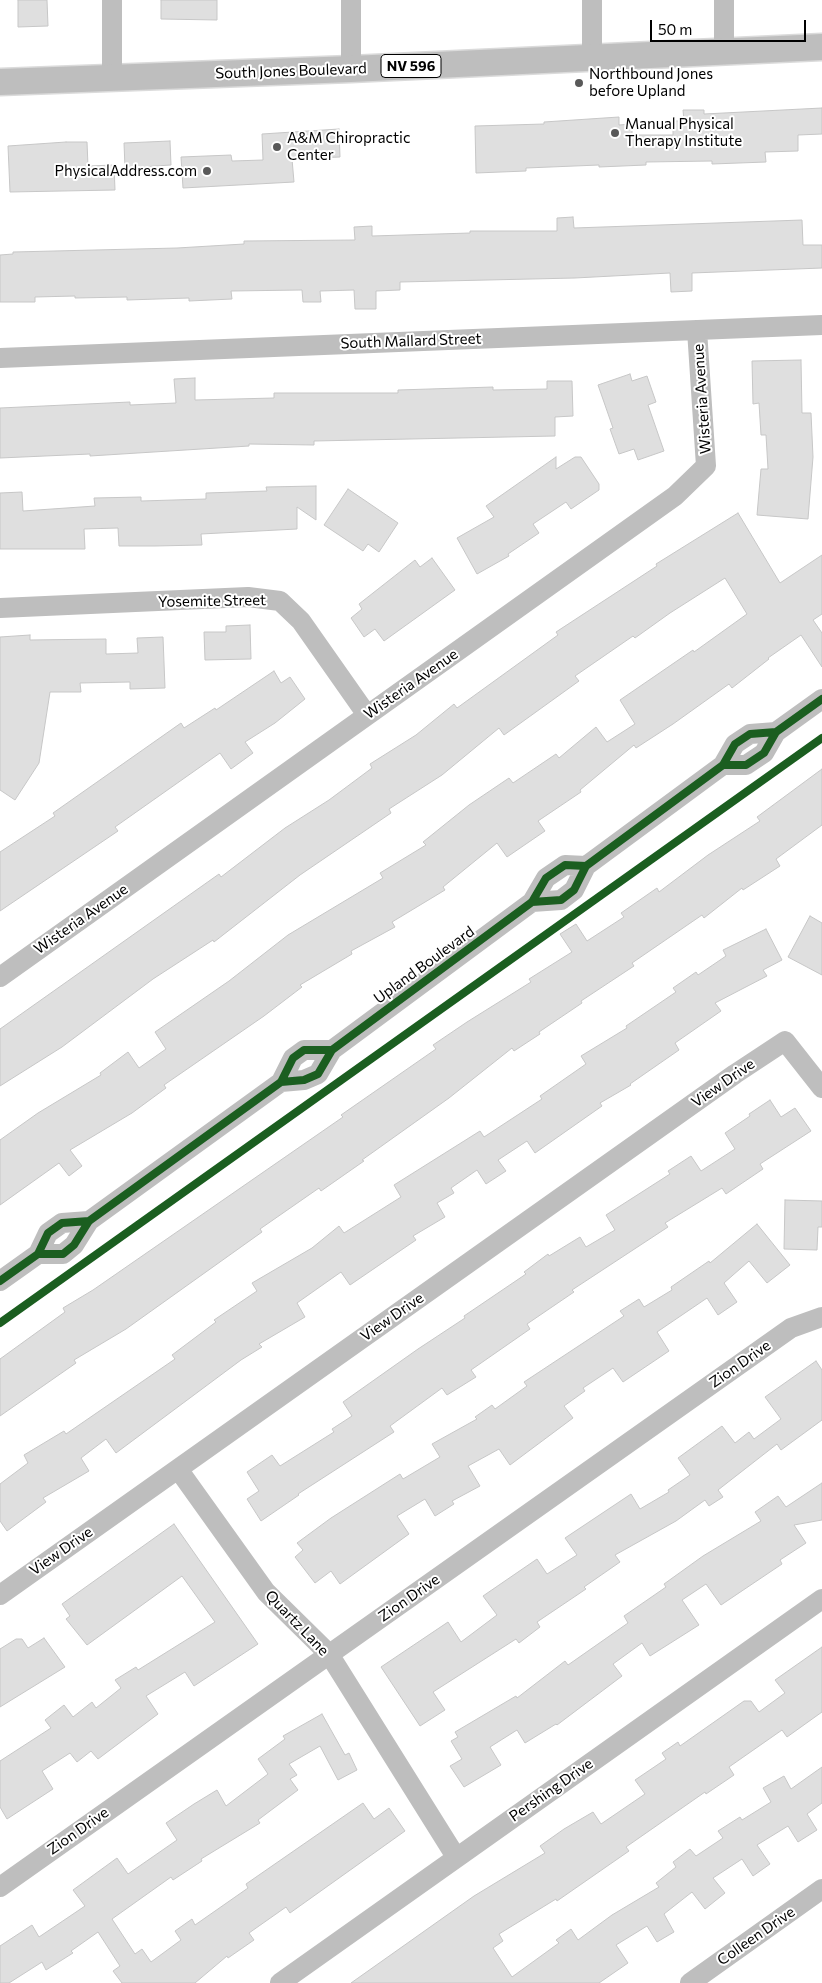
<!DOCTYPE html>
<html>
<head>
<meta charset="utf-8">
<style>
  body { margin:0 }
  #map { position:relative; width:822px; height:1983px; overflow:hidden; background:#fff; font-family:Commissioner,sans-serif }
  canvas { display:block }
  .scale { position:absolute; left:650px; top:20px; width:156px; height:22px; box-sizing:border-box; border:2px solid #000; border-top:0; padding-left:6px; font-size:15px; line-height:18px; white-space:nowrap; color:#000; -webkit-text-stroke:4px #fff; paint-order:stroke }
</style>
</head>
<body>
<div id="map">
<canvas width="822" height="1983"></canvas>
<div class="scale">50 m</div>
</div>
<script>
const c = document.querySelector('canvas').getContext('2d');
c.lineJoin = 'round';
function fillPath(path, color) { c.fillStyle = color; c.fill(path, 'evenodd'); }
const toPath = rows => new Path2D(rows.map(r => 'M' + r).join(''));
function stroke(path, color, width, dash) { c.strokeStyle = color; c.lineWidth = width; c.lineCap = dash ? 'butt' : 'round'; c.setLineDash(dash || []); c.stroke(path); }
function label(font, color, halo, rows, align = 'center') {
  c.font = font + ' Commissioner,sans-serif'; c.lineWidth = 4; c.setLineDash([]); c.textBaseline = 'middle'; c.strokeStyle = halo; c.fillStyle = color; for (const [text, x, y, turn = 0] of rows) {
    c.save(); c.translate(x, y); c.rotate((+turn || 0) * Math.PI / 180); c.textAlign = isNaN(turn) ? turn : align; if (halo) c.strokeText(text, 0, 0); c.fillText(text, 0, 0); c.restore();
  }
}
const building = toPath([
  [18,0,47,0,48,26,18,27,18,0],
  [161,0,217,0,217,20,161,19,161,0],
  [822,108,822,134,798,135,798,151,765,152,766,162,712,164,712,161,646,162,646,165,599,167,599,165,526,168,526,171,476,173,475,126,544,124,544,122,619,117,619,125,632,124,632,135,673,135,673,121,684,121,683,110,704,110,704,114,822,108],
  [339,129,340,157,292,159,294,182,183,188,181,157,231,155,232,161,263,160,262,134,339,129],
  [170,141,171,165,125,168,124,143,170,141],
  [66,142,87,142,88,166,114,165,115,190,10,192,8,146,66,142],
  [573,217,574,228,802,220,803,245,822,245,822,268,692,273,692,291,671,292,670,273,575,278,400,282,400,290,376,291,376,309,355,309,354,290,320,291,321,302,303,302,302,290,231,291,232,299,189,301,189,298,127,300,127,297,75,298,75,296,35,297,35,302,0,302,0,255,13,254,13,252,177,248,244,244,244,241,355,240,354,227,372,226,372,236,470,233,470,231,557,231,557,218,573,217],
  [801,360,802,413,811,413,813,457,808,519,757,515,761,469,768,469,766,435,761,435,759,403,753,404,752,361,801,360],
  [630,374,632,381,647,376,656,402,648,405,664,451,638,460,634,449,619,454,610,429,613,428,598,385,630,374],
  [195,378,195,400,274,398,274,393,398,393,398,390,493,387,493,390,547,389,547,381,572,381,573,416,555,417,555,436,314,441,314,445,249,444,249,446,90,456,90,454,0,458,0,408,130,402,130,405,176,403,174,379,195,378],
  [556,457,556,469,575,457,581,457,599,484,599,490,571,509,566,502,533,524,539,533,508,554,509,556,477,574,457,538,494,517,486,506,556,457],
  [316,486,316,520,297,507,297,529,201,534,202,545,155,546,119,546,118,528,84,529,85,549,0,549,0,493,22,492,23,511,95,506,94,498,141,497,141,501,206,499,206,493,267,491,266,487,316,486],
  [348,489,398,523,379,552,368,544,363,551,324,525,348,489],
  [738,513,780,583,822,555,822,614,813,620,822,633,822,667,801,635,768,658,769,659,732,688,729,684,673,724,636,748,634,745,580,790,581,792,538,821,545,831,507,857,497,843,443,887,445,890,392,922,395,927,351,951,352,954,300,985,302,987,264,1016,164,1085,166,1088,132,1113,70,1150,82,1166,69,1176,59,1163,0,1205,0,1140,38,1113,101,1075,100,1073,128,1052,139,1068,166,1049,155,1032,229,981,288,935,383,878,380,873,426,845,423,842,469,805,509,778,513,783,556,754,559,758,596,727,607,742,635,724,620,700,693,650,694,652,747,614,725,578,670,613,635,638,633,636,575,676,579,681,504,735,499,728,442,775,389,809,391,813,300,875,214,942,213,940,153,979,62,1047,0,1086,0,1029,219,874,221,877,285,828,329,800,372,768,370,764,416,735,454,704,457,708,558,635,556,632,657,566,656,564,738,513],
  [432,558,455,590,384,641,375,629,364,637,351,618,362,609,359,604,415,560,420,567,432,558],
  [250,625,251,659,205,660,204,632,226,632,226,626,250,625],
  [30,635,30,640,106,639,106,654,138,653,137,638,163,637,165,688,130,689,130,682,80,683,81,692,50,692,39,763,15,800,0,790,0,637,30,635],
  [274,671,281,683,290,677,305,699,275,723,245,742,253,753,231,769,220,753,115,827,118,831,0,911,0,852,55,816,53,813,181,723,184,728,215,708,216,710,274,671],
  [822,769,822,825,776,859,780,866,743,890,742,888,704,918,702,915,632,963,634,966,581,1001,582,1003,539,1032,540,1034,514,1051,512,1048,449,1098,362,1160,364,1161,321,1191,319,1188,260,1229,262,1232,126,1329,74,1360,76,1363,0,1416,0,1359,65,1312,63,1308,93,1290,343,1117,341,1115,436,1049,433,1045,467,1022,531,982,529,979,572,952,560,934,576,924,587,941,624,917,621,913,657,888,659,892,708,855,760,821,757,817,822,769],
  [810,916,822,923,822,975,788,957,810,916],
  [766,929,782,960,763,970,767,976,715,1003,721,1011,675,1043,679,1050,630,1084,631,1085,600,1103,602,1106,535,1153,527,1141,498,1160,506,1171,486,1184,477,1170,451,1188,454,1193,437,1203,445,1217,413,1236,416,1240,350,1285,341,1272,297,1303,305,1317,259,1344,262,1347,241,1360,116,1453,106,1439,81,1458,89,1471,43,1498,46,1502,7,1531,0,1521,0,1484,28,1463,24,1455,64,1431,66,1434,175,1359,172,1355,216,1322,214,1320,257,1291,252,1283,312,1248,339,1226,344,1233,401,1197,394,1185,480,1131,484,1137,542,1099,540,1096,586,1064,581,1056,627,1028,626,1026,676,992,673,988,696,972,698,975,726,956,723,950,766,929],
  [770,1100,781,1117,795,1108,811,1131,760,1164,763,1169,726,1194,722,1188,665,1223,668,1227,572,1290,574,1292,527,1324,530,1329,471,1370,476,1377,447,1395,442,1388,390,1426,394,1432,298,1494,299,1495,261,1521,247,1499,259,1491,247,1472,272,1455,280,1466,334,1432,332,1429,352,1416,343,1402,418,1349,465,1318,464,1316,526,1274,524,1272,548,1254,549,1256,580,1237,586,1247,615,1230,606,1215,670,1174,668,1171,691,1156,701,1171,735,1149,725,1133,750,1116,749,1114,770,1100],
  [785,1200,822,1201,822,1227,818,1227,817,1250,784,1249,785,1200],
  [757,1224,790,1265,767,1283,749,1261,724,1283,737,1302,718,1315,707,1298,657,1332,669,1351,623,1382,613,1368,583,1388,585,1391,564,1406,573,1418,510,1465,499,1449,468,1466,480,1486,452,1501,454,1504,435,1516,425,1499,397,1516,409,1534,340,1584,331,1571,315,1583,295,1557,303,1550,297,1543,331,1518,400,1474,403,1479,440,1457,432,1444,477,1419,475,1417,492,1405,495,1409,527,1386,524,1382,624,1316,620,1311,639,1299,644,1307,672,1290,671,1287,709,1261,710,1263,757,1224],
  [816,1361,822,1370,822,1420,781,1450,777,1444,718,1490,723,1497,709,1506,705,1500,676,1521,615,1555,620,1562,584,1587,586,1589,537,1622,540,1627,519,1643,516,1639,433,1692,445,1710,420,1726,381,1667,448,1622,461,1642,497,1615,483,1596,537,1559,547,1574,577,1555,565,1538,631,1494,640,1509,669,1492,668,1490,690,1475,678,1458,722,1426,735,1443,749,1432,754,1439,781,1419,765,1397,816,1361],
  [822,1483,822,1520,794,1525,806,1543,780,1560,782,1564,721,1605,706,1584,682,1600,699,1625,650,1656,642,1643,613,1664,622,1676,557,1725,556,1724,525,1743,517,1730,490,1747,501,1765,464,1787,450,1766,462,1759,451,1741,458,1737,455,1732,516,1696,517,1698,565,1661,568,1665,628,1623,624,1616,666,1587,664,1584,703,1556,761,1521,755,1512,778,1496,786,1507,822,1483],
  [174,1524,258,1644,194,1686,185,1672,146,1696,158,1714,98,1759,91,1751,77,1762,70,1753,42,1771,53,1789,7,1819,0,1807,0,1761,51,1728,45,1720,64,1705,73,1717,92,1702,96,1708,121,1688,115,1680,136,1667,138,1670,215,1622,182,1576,87,1645,66,1619,70,1616,62,1604,174,1524],
  [44,1638,65,1667,0,1707,0,1649,16,1639,22,1639,28,1648,44,1638],
  [822,1647,822,1712,787,1737,782,1730,729,1767,734,1775,706,1794,705,1792,626,1847,629,1851,557,1901,556,1899,499,1934,503,1941,493,1948,512,1977,559,1943,556,1940,571,1929,578,1940,612,1915,659,1887,656,1883,676,1867,673,1862,690,1849,696,1856,723,1838,718,1831,740,1817,742,1820,771,1802,763,1788,784,1776,791,1789,822,1767,822,1803,807,1814,817,1830,798,1842,788,1826,757,1845,770,1864,753,1876,742,1859,713,1878,725,1893,705,1909,692,1892,664,1914,674,1932,657,1942,647,1926,616,1945,628,1963,599,1983,351,1983,474,1896,545,1853,540,1846,564,1829,593,1812,601,1824,645,1794,635,1780,666,1759,662,1753,678,1742,680,1746,744,1701,751,1701,759,1712,785,1693,775,1680,822,1647],
  [322,1714,345,1755,349,1753,357,1770,338,1780,320,1746,289,1764,297,1775,290,1779,298,1790,258,1820,260,1823,201,1859,202,1861,173,1880,171,1877,112,1919,135,1954,142,1949,151,1962,181,1940,175,1931,192,1919,195,1925,248,1888,246,1884,363,1803,374,1819,389,1808,405,1831,290,1913,286,1907,249,1933,254,1940,228,1958,227,1956,195,1983,122,1983,113,1971,120,1966,98,1932,71,1951,73,1953,46,1970,42,1962,9,1983,0,1983,0,1946,32,1925,39,1937,85,1906,73,1890,117,1858,128,1874,177,1840,166,1823,194,1804,217,1790,226,1806,268,1774,258,1759,285,1739,283,1736,322,1714]
]);
fillPath(building, '#dfdfdf');
stroke(building, '#c7c7c7', 1);
const major = toPath([
  [0,82,351,69,822,47]
]);
stroke(major, '#dbdbdb', 29);
stroke(toPath([
  [112,0,112,78],
  [592,0,592,57],
  [724,51,724,0],
  [351,69,351,0],
  [0,358,822,325],
  [0,608,248,597,280,601,301,621,367,715],
  [723,765,746,765,764,753,776,732,822,699],
  [532,902,561,900,574,890,586,866,723,765,735,744,750,734,776,732],
  [0,977,675,496,706,466,697,330],
  [281,1082,304,1080,318,1074,332,1050,532,902,546,878,565,865,586,866],
  [38,1254,63,1254,74,1245,89,1221,281,1082,293,1058,304,1050,332,1050],
  [0,1281,38,1254,48,1233,62,1223,89,1221],
  [178,1469,266,1592,329,1654,456,1857],
  [0,1595,735,1074,785,1041,822,1088],
  [0,1887,791,1328,822,1317],
  [280,1983,822,1599],
  [690,1983,822,1889]
]), '#bebebe', 20);
stroke(major, '#bebebe', 26);
stroke(toPath([
  [723,765,746,765,764,753,776,732,822,699],
  [532,902,561,900,574,890,586,866,723,765,735,744,750,734,776,732],
  [281,1082,304,1080,318,1074,332,1050,532,902,546,878,565,865,586,866],
  [38,1254,63,1254,74,1245,89,1221,281,1082,293,1058,304,1050,332,1050],
  [0,1281,38,1254,48,1233,62,1223,89,1221],
  [0,1323,822,738]
]), '#1b5e20', 8);
for (const [x, y, r, color] of [
  [579,83,5,"#595959"],
  [615,133,5,"#595959"],
  [277,147,5,"#595959"],
  [207,171,5,"#595959"]
]) { const dot = new Path2D(); dot.arc(x, y, r, 0, 2 * Math.PI); c.fillStyle = color; c.fill(dot); stroke(dot, '#fff', 2); }
for (const [x, y, w] of [
  [411,66,60]
]) { const box = new Path2D(); box.roundRect(x - w / 2, y - 11.5, w, 23, 4); c.fillStyle = '#fff'; c.fill(box); stroke(box, '#000', 1); }
label('bold 14px', '#000', null, [
  ["NV 596",411,66]
]);
label('15px', '#000', '#fff', [
  ["South Jones Boulevard",291,71,-2],
  ["South Mallard Street",411,341,-2],
  ["Wisteria Avenue",702,399,-94],
  ["Yosemite Street",212,601,-1],
  ["Wisteria Avenue",411,684,-35],
  ["Wisteria Avenue",81,919,-35],
  ["Upland Boulevard",424,965,-36],
  ["View Drive",723,1083,-35],
  ["View Drive",392,1317,-35],
  ["Zion Drive",740,1364,-35],
  ["View Drive",61,1551,-35],
  ["Zion Drive",409,1598,-35],
  ["Quartz Lane",297,1623,46],
  ["Pershing Drive",551,1790,-35],
  ["Zion Drive",78,1831,-35],
  ["Colleen Drive",756,1936,-35]
]);
label('15px', '#000', '#fff', [
  ["Northbound Jones",589,74],
  ["before Upland",589,91],
  ["Manual Physical",625,124],
  ["Therapy Institute",625,141],
  ["A&M Chiropractic",287,138],
  ["Center",287,155],
  ["PhysicalAddress.com",197,171,"right"]
], 'left');
</script>
</body>
</html>
